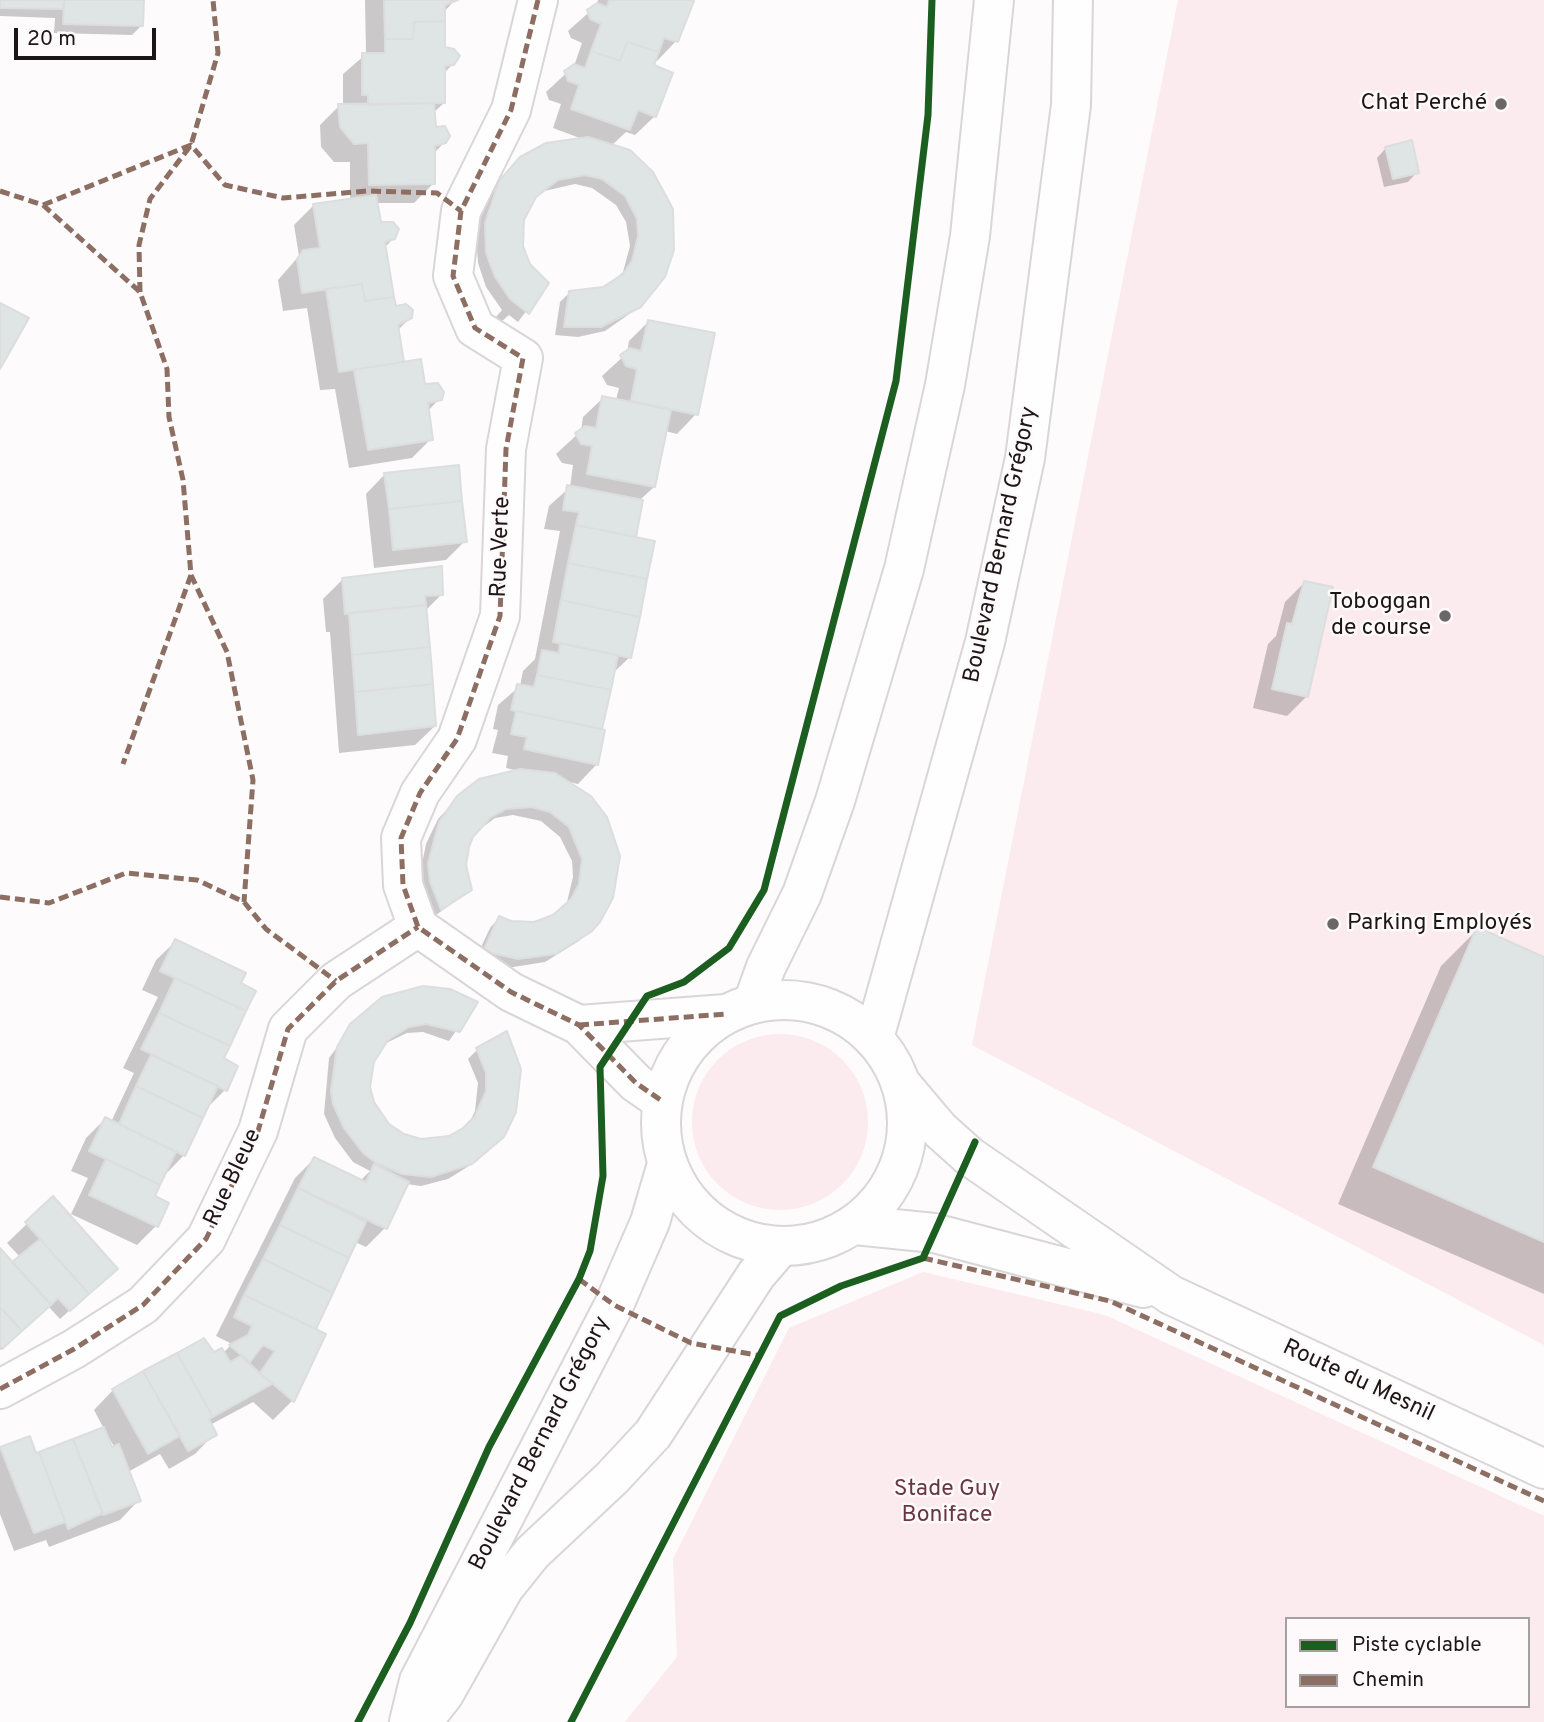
<!DOCTYPE html>
<html>
<head>
<meta charset="utf-8">
<style>
  body { margin:0 }
  #map { position:relative; width:1544px; height:1722px; overflow:hidden; background:#fdfbfc; font-family:Overpass,sans-serif }
  canvas { display:block }
  .legend { position:absolute; left:1285px; top:1617px; width:245px; height:91px; box-sizing:border-box; background:#fefafb; border:2px solid #a49fa0; margin:0; padding:9px 12px; list-style:none; font-size:21px; color:#1c1617 }
  .legend li { display:flex; align-items:center; gap:14px; height:35px }
  .legend b { width:35px; border:2px solid #a49fa0 }
  .scale { position:absolute; left:14px; top:28px; width:142px; height:32px; box-sizing:border-box; border:4px solid #1c1617; border-top:0; padding-left:9px; font-size:21px; line-height:24px; white-space:nowrap; color:#1c1617; -webkit-text-stroke:5px #fefafb; paint-order:stroke }
</style>
</head>
<body>
<div id="map">
<canvas width="1544" height="1722"></canvas>
<ul class="legend">
<li><b style="height:9px;background:#1b5e20"></b>Piste cyclable</li>
<li><b style="height:9px;background:#8d6e63"></b>Chemin</li>
</ul>
<div class="scale">20 m</div>
</div>
<script>
const c = document.querySelector('canvas').getContext('2d');
c.lineJoin = 'round';
function fillPath(path, color) { c.fillStyle = color; c.fill(path, 'evenodd'); }
const toPath = rows => new Path2D(rows.map(r => 'M' + r).join(''));
function stroke(path, color, width, dash) { c.strokeStyle = color; c.lineWidth = width; c.lineCap = dash ? 'butt' : 'round'; c.setLineDash(dash || []); c.stroke(path); }
function label(font, color, halo, rows, align = 'center') {
  c.font = font + ' Overpass,sans-serif'; c.lineWidth = 5; c.setLineDash([]); c.textBaseline = 'middle'; c.strokeStyle = halo; c.fillStyle = color; for (const [text, x, y, turn = 0] of rows) {
    c.save(); c.translate(x, y); c.rotate((+turn || 0) * Math.PI / 180); c.textAlign = isNaN(turn) ? turn : align; if (halo) c.strokeText(text, 0, 0); c.fillText(text, 0, 0); c.restore();
  }
}
fillPath(toPath([
  [1178,0,1544,0,1544,1345,972,1045],
  '692 1122a88 88 0 1 1 176 0a88 88 0 1 1-176 0Z',
  [923,1272,1105,1315,1544,1516,1544,1722,625,1722,677,1657,673,1559,789,1328],
  [1287,1619,1528,1619,1528,1706,1287,1706]
]), '#fbeaee');
fillPath(toPath([
  [0,0,142,0,141,26,132,35,54,33,55,18,0,16],
  [365,0,455,0,443,13,443,49,453,64,443,74,444,103,433,113,434,129,445,142,434,153,434,183,414,203,376,203,380,224,394,238,384,248,394,307,408,320,397,331,402,364,423,386,442,396,427,412,431,439,412,458,349,468,335,389,320,390,307,308,283,311,278,280,299,256,294,225,313,206,350,200,350,162,334,162,321,147,320,125,339,106,343,106,343,74,366,54],
  [598,0,686,0,676,41,657,61,654,60,652,66,655,116,635,135,626,132,612,145,642,162,667,196,674,223,669,264,638,308,605,331,578,337,555,335,560,302,570,292,604,289,623,272,630,246,626,222,616,205,592,188,575,184,540,192,530,203,521,228,522,247,529,265,547,283,518,322,509,315,501,322,496,317,502,310,486,287,478,263,476,234,479,219,499,181,521,159,585,140,553,128,561,104,549,100,546,92,574,66,582,43,571,38,568,31,596,6],
  [1386,148,1417,172,1408,182,1384,187,1377,158],
  [648,322,696,414,677,434,665,431,654,487,641,499,634,539,630,657,612,674,600,730,597,764,578,784,569,782,590,797,599,921,579,941,545,962,507,968,475,960,490,928,499,918,526,924,553,917,567,902,573,877,572,861,560,837,541,821,513,815,495,818,471,836,465,856,465,874,470,890,432,918,420,874,426,844,438,819,458,798,518,771,506,768,508,756,492,753,498,730,493,729,498,705,520,686,523,671,535,659,560,531,544,529,549,506,570,487,573,465,562,463,556,454,581,431,583,417,603,398,616,400,619,388,607,385,602,376,627,353,629,341],
  [385,474,465,541,446,560,374,568,366,494],
  [342,580,442,594,425,611,435,726,415,745,339,753,330,632,326,632,323,599],
  [1304,583,1306,697,1287,716,1253,708,1268,644,1276,636,1285,602],
  [1477,930,1544,959,1544,1294,1338,1204,1441,966],
  [176,941,254,992,221,1059,236,1067,225,1090,205,1110,184,1155,165,1175,152,1197,156,1226,137,1245,71,1214,88,1178,71,1171,86,1138,105,1119,111,1122,134,1073,123,1068,158,997,142,990,156,960],
  [423,987,463,995,476,1002,449,1041,423,1032,407,1033,382,1045,370,1069,372,1103,388,1126,403,1136,421,1141,457,1134,468,1125,475,1111,478,1083,468,1059,477,1050,506,1034,502,1136,477,1161,448,1179,421,1186,406,1184,385,1228,366,1247,355,1242,313,1330,323,1335,292,1401,273,1420,253,1402,210,1425,214,1434,195,1454,169,1469,160,1454,128,1472,139,1500,120,1520,49,1547,46,1540,14,1551,0,1514,0,1450,35,1455,104,1429,94,1410,113,1390,204,1340,213,1354,223,1353,232,1344,216,1336,295,1178,314,1159,360,1181,370,1171,353,1162,335,1138,324,1114,329,1058,362,1014,397,993],
  [109,1438,115,1448,111,1449,107,1439],
  [53,1199,116,1269,60,1319,48,1306,0,1350,0,1250,12,1264,20,1257,7,1243]
]), '#0003');
const building = toPath([
  [0,0,64,0,63,9,0,8,0,0],
  [64,0,144,0,143,26,63,24,64,0],
  [384,0,458,0,445,5,445,21,414,22,413,39,385,39,384,0],
  [609,0,691,0,694,1,678,42,664,38,659,52,627,42,620,61,591,51,601,24,590,19,587,10,597,3,607,7,609,0],
  [445,21,445,47,454,49,460,56,454,65,445,66,445,103,368,105,368,95,362,95,362,53,385,53,385,39,413,39,414,22,445,21],
  [627,42,659,52,654,65,673,73,656,117,638,110,630,130,571,109,579,85,568,81,564,71,574,64,585,68,591,51,620,61,627,42],
  [434,103,436,127,445,126,450,136,446,143,435,146,435,184,369,185,368,143,354,144,340,127,338,104,434,103],
  [588,137,630,150,653,172,673,209,674,250,665,277,641,307,601,327,564,327,569,291,603,287,623,274,632,261,638,236,637,219,625,196,602,179,585,175,558,180,536,197,524,220,523,246,530,264,549,283,529,314,510,299,495,277,486,253,485,223,499,181,520,157,546,143,588,137],
  [1412,140,1419,173,1393,179,1385,147,1412,140],
  [376,195,381,222,393,222,399,229,395,239,385,242,394,297,365,301,362,284,302,293,297,259,303,250,320,248,313,204,376,195],
  [362,284,365,301,394,297,396,306,406,304,413,310,412,318,398,325,404,362,339,372,326,289,362,284],
  [0,303,29,318,0,369,0,303],
  [648,320,715,333,698,415,631,401,637,369,626,366,620,355,630,348,641,351,648,320],
  [421,359,425,384,438,383,444,392,442,400,428,403,433,440,368,450,354,370,421,359],
  [602,396,671,410,655,487,587,474,592,446,581,444,575,433,585,426,596,428,602,396],
  [459,465,462,501,389,509,384,473,459,465],
  [567,485,643,500,636,537,576,525,579,512,563,510,567,485],
  [462,501,467,542,393,550,389,509,462,501],
  [576,525,655,541,647,579,568,563,576,525],
  [568,563,647,579,640,617,561,600,568,563],
  [442,566,443,595,425,596,426,605,345,614,342,578,442,566],
  [1304,581,1333,587,1308,697,1272,689,1287,623,1292,624,1304,581],
  [561,600,640,617,631,658,553,642,561,600],
  [426,605,430,647,352,655,349,613,426,605],
  [560,643,618,655,611,690,537,675,542,650,559,653,560,643],
  [430,647,433,684,355,692,352,655,430,647],
  [537,675,611,690,602,729,511,710,517,684,534,687,537,675],
  [433,684,436,726,358,735,355,692,433,684],
  [516,711,605,730,598,765,524,749,527,737,511,734,516,711],
  [520,769,555,773,591,796,607,817,620,856,613,898,600,922,591,932,556,954,518,959,483,951,499,916,511,921,534,922,553,915,571,899,579,884,582,859,569,827,550,812,532,807,506,809,490,818,473,837,469,847,466,865,472,890,441,910,430,882,428,863,439,822,457,796,479,779,520,769],
  [1477,927,1544,957,1544,1242,1373,1167,1477,927],
  [175,939,246,973,241,983,256,991,246,1011,160,971,175,939],
  [175,978,246,1011,230,1046,159,1013,175,978],
  [423,986,450,989,478,1002,460,1032,426,1024,409,1027,388,1040,374,1062,370,1087,374,1102,389,1124,404,1134,421,1139,449,1136,463,1128,475,1116,486,1091,486,1073,476,1048,507,1031,521,1069,516,1112,504,1137,472,1164,431,1177,402,1174,376,1163,363,1153,344,1128,333,1104,331,1091,337,1047,350,1024,382,997,423,986],
  [159,1013,230,1046,224,1058,238,1066,227,1091,141,1049,159,1013],
  [151,1055,218,1086,203,1118,136,1086,151,1055],
  [136,1086,203,1118,185,1156,119,1124,136,1086],
  [105,1117,176,1152,160,1185,89,1151,105,1117],
  [314,1157,366,1182,374,1164,409,1182,387,1229,298,1188,314,1157],
  [106,1159,160,1185,155,1196,169,1203,158,1227,89,1195,106,1159],
  [298,1188,366,1222,349,1258,280,1225,298,1188],
  [53,1196,118,1269,89,1294,25,1222,53,1196],
  [280,1225,349,1258,333,1293,263,1259,280,1225],
  [40,1239,89,1294,70,1311,58,1298,51,1305,12,1262,40,1239],
  [0,1248,51,1305,22,1331,0,1307,0,1248],
  [263,1259,333,1293,316,1329,244,1295,263,1259],
  [244,1295,326,1334,294,1402,260,1373,275,1351,263,1345,250,1362,229,1345,248,1335,252,1326,234,1317,244,1295],
  [0,1307,22,1331,2,1349,0,1346,0,1307],
  [204,1338,214,1352,222,1348,230,1362,241,1356,272,1384,213,1417,177,1353,204,1338],
  [177,1353,213,1417,209,1419,217,1435,188,1451,143,1371,177,1353],
  [143,1371,180,1436,148,1454,112,1389,143,1371],
  [104,1427,112,1447,119,1444,141,1501,103,1515,73,1439,104,1427],
  [30,1436,36,1453,39,1452,65,1522,34,1533,0,1447,30,1436],
  [73,1439,103,1513,68,1529,39,1452,73,1439]
]);
fillPath(building, '#dfe5e4');
stroke(building, '#dcdede', 2);
const minor = toPath([
  [538,0,511,110,461,211,453,276,475,328,523,358,506,449,500,616,457,739,420,793,401,838,403,885,418,927,511,992,579,1025,636,1083,662,1101],
  [579,1025,726,1014],
  [0,1389,74,1349,143,1305,206,1239,258,1131,288,1029,336,981,418,927]
]);
const tertiary = toPath([
  '661 1123a123 123 0 1 1 246 0a123 123 0 1 1-246 0Z',
  [753,1003,766,967,802,894,835,801,904,569,945,385,970,236,994,0],
  [874,1038,985,642,1025,458,1071,105,1073,0],
  [902,1085,940,1130,969,1156,1171,1295,1544,1469],
  [855,1225,934,1233,1143,1288],
  [409,1722,419,1681,614,1305,650,1222,667,1164],
  [422,1722,444,1694,504,1588,532,1553,612,1478,653,1434,756,1275,780,1247]
]);
stroke(minor, '#dad6d7', 42);
stroke(tertiary, '#dad6d7', 42);
stroke(minor, '#fffeff', 38);
stroke(tertiary, '#fffeff', 38);
stroke(toPath([
  [538,0,511,110,461,211,453,276,475,328,523,358,506,449,500,616,457,739,420,793,401,838,403,885,418,927,511,992,579,1025,636,1083,662,1101],
  [0,191,43,205,140,292,167,369,169,417,183,480,191,575,123,764],
  [43,205,191,145,225,185,283,198,367,191,437,193,461,211],
  [140,292,139,245,150,199,191,145,218,53,213,0],
  [191,575,227,652,253,780,244,902],
  [0,897,49,903,126,873,197,880,244,902,266,929,336,981],
  [579,1025,726,1014],
  [923,1258,1110,1301,1544,1501],
  [579,1279,614,1305,691,1343,761,1356],
  [0,1389,74,1349,143,1305,206,1239,258,1131,288,1029,336,981,418,927]
]), '#8d6e63', 5, [10, 5]);
stroke(toPath([
  [358,1722,410,1623,489,1447,579,1279,590,1251,603,1176,600,1067,647,996,684,982,729,948,764,890,896,381,928,115,932,0],
  [571,1722,780,1316,841,1286,923,1258,975,1142]
]), '#1b5e20', 7);
for (const [x, y, r, color] of [
  [1501,104,7,"#6b6667"],
  [1445,616,7,"#6b6667"],
  [1333,924,7,"#6b6667"]
]) { const dot = new Path2D(); dot.arc(x, y, r, 0, 2 * Math.PI); c.fillStyle = color; c.fill(dot); stroke(dot, '#fefafb', 2.5); }
label('23px', '#1c1617', '#fefafb', [
  ["Chat Perché",1487,104],
  ["Toboggan",1431,603],
  ["de course",1431,629],
  ["Parking Employés",1347,924,"left"]
], 'right');
label('23px', '#1c1617', '#fefafb', [
  ["Boulevard Bernard Grégory",1002,545,-78],
  ["Rue Verte",502,547,-88],
  ["Rue Bleue",234,1178,-65],
  ["Route du Mesnil",1358,1382,25],
  ["Boulevard Bernard Grégory",541,1444,-63]
]);
label('23px', '#683743', '#fefafb', [
  ["Stade Guy",947,1490],
  ["Boniface",947,1516]
]);
</script>
</body>
</html>
